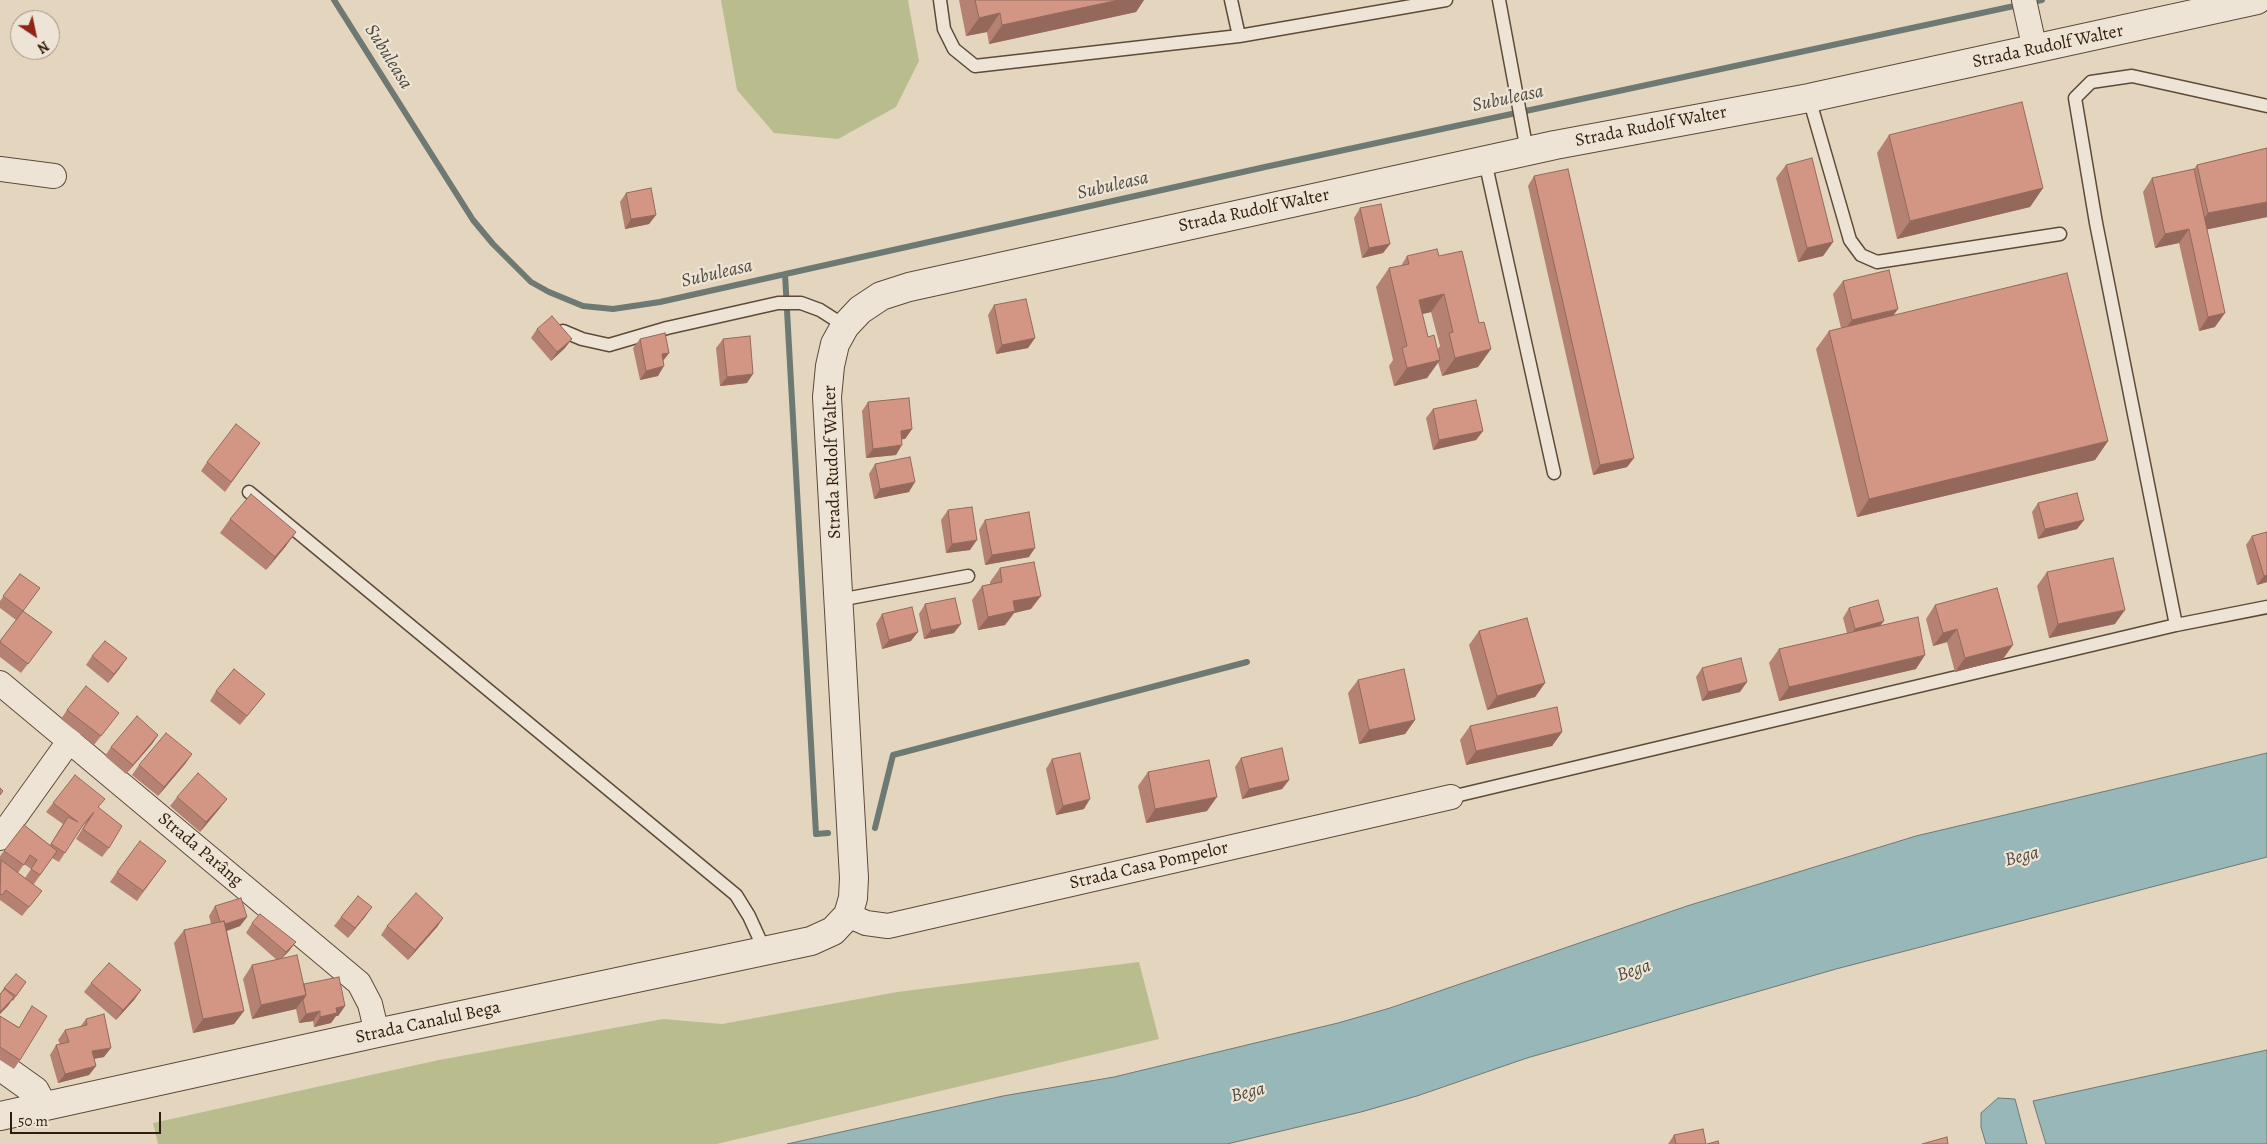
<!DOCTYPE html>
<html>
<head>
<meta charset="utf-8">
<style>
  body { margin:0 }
  #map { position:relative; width:2267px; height:1144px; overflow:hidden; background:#e4d6be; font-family:Alegreya,serif }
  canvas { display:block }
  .north { position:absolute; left:10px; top:10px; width:50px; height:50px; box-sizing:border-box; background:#ede4d5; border:1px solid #a19484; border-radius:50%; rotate:146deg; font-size:14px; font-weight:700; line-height:20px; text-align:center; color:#301c0b }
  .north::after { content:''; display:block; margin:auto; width:18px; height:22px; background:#8f2418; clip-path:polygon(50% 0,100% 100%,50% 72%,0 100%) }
  .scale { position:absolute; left:10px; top:1112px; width:151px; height:22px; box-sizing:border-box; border:2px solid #301c0b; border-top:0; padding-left:6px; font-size:15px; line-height:18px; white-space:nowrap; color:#301c0b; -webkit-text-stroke:4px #ede4d5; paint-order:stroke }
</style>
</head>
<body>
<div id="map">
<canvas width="2267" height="1144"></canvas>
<div class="north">N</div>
<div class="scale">50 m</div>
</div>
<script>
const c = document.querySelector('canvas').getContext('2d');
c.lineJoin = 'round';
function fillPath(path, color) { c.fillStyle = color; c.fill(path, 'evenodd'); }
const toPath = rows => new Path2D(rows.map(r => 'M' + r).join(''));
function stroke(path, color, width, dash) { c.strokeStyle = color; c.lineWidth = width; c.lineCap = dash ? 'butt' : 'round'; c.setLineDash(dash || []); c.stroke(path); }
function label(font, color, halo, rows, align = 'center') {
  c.font = font + ' Alegreya,serif'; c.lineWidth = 4.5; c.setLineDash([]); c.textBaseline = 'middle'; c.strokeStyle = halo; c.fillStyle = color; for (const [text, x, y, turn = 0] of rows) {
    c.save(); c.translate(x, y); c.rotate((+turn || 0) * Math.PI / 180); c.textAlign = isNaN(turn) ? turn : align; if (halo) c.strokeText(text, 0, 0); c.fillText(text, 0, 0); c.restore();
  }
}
fillPath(toPath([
  [721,0,908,0,919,61,896,107,838,139,774,133,737,90],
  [1139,962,1159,1039,717,1144,158,1144,153,1123,439,1060,663,1019,722,1024,897,992]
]), '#b9bd8e');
const water = toPath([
  [2267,753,2267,857,1836,969,1527,1058,1417,1096,1361,1112,1227,1144,787,1144,1003,1096,1114,1077,1338,1023,1390,1008,1687,906,1916,836,2267,753],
  [2267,1050,2267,1144,2046,1144,2033,1101,2267,1050],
  [1998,1098,2015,1099,2027,1144,1986,1144,1981,1127,1981,1113,1998,1098]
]);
fillPath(water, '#98b7b9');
stroke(water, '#6e7973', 1);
stroke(toPath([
  [334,0,473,220,493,244,531,282,549,292,583,306,613,309,660,302,1265,167,2042,0],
  [785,274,816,834,828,833],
  [875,828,893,755,1247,662]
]), '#6e7973', 6);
const service = toPath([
  [940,0,944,29,954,49,975,66,1239,36,1446,0],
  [1231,0,1239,36],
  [1499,0,1527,151],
  [1809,98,1850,240,1861,255,1877,262,2060,234],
  [1485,161,1554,473],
  [563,331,582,339,609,345,667,328,778,303,801,303,820,310,845,326],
  [249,492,736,895,749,916,765,951],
  [839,600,968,576],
  [2176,625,2096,223,2075,98,2091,82,2132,76,2267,106],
  [1451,797,2176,625,2267,607]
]);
const minor = toPath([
  [2024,0,2035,50],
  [0,169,54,176],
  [0,683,359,983,370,1004,377,1033],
  [0,838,70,740],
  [848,915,866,923,888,926,1451,797]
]);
const tertiary = toPath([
  [0,1066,35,1091,43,1106],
  [0,1116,377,1033,811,941,833,931,848,915,853,898,854,878,827,397,830,366,835,344,845,326,860,310,881,296,909,287,1555,145,1809,98,2257,0]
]);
stroke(service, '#5d4a38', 15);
stroke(minor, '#5d4a38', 26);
stroke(tertiary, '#5d4a38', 30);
stroke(service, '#ede4d5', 12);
stroke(minor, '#ede4d5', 24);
stroke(tertiary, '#ede4d5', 28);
fillPath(toPath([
  [959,0,1144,0,1136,12,989,44,987,32,966,36],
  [1889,135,2043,188,2030,207,1897,239,1877,153],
  [2267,148,2267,217,2207,229,2215,327,2199,331,2179,243,2155,248,2143,192,2152,178,2194,169,2197,165],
  [1786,165,1833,242,1823,256,1798,262,1776,178],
  [1534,176,1634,458,1627,467,1593,475,1528,186],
  [626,193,656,215,649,224,625,229,620,202],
  [1360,208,1390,244,1383,253,1362,258,1354,218],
  [1407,256,1439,256,1479,323,1491,349,1478,367,1442,376,1438,362,1427,378,1394,386,1389,366,1393,360,1376,287,1389,268,1401,266],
  [1431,312,1440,346,1437,350,1428,337,1422,314],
  [1843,281,1893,315,2108,441,2095,460,1857,517,1816,349,1829,331,1841,328,1833,294],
  [994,305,1035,338,1028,348,996,354,988,315],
  [537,329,565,348,551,361,531,338],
  [640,339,669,353,663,361,658,376,640,380,633,348],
  [723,339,747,383,720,386,716,348],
  [868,402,912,429,905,439,902,439,896,455,866,458,862,411],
  [1433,409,1483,431,1476,440,1433,450,1426,418],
  [260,443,225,492,201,471,207,462],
  [875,464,909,492,874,499,869,474],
  [2038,503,2084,520,2077,529,2038,539,2032,512],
  [948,510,970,550,946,553,941,520],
  [230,519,286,546,266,570,220,533],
  [985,520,1029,557,985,565,979,530],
  [2267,532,2267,582,2257,585,2246,545,2252,536],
  [1000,568,1031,609,1014,613,1005,625,978,630,972,600,982,586,990,584,990,582],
  [2047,572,2115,624,2049,638,2037,586],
  [20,574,23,611,52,632,21,673,0,657,0,641,16,620,0,608,0,601],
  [925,604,954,633,924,639,919,614],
  [1935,605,2003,659,1955,672,1947,642,1933,646,1926,619],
  [1849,608,1880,626,1916,669,1779,701,1769,663,1779,649,1847,633,1843,618],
  [882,614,911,641,882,649,876,624],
  [1479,631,1545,683,1535,697,1487,710,1469,645],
  [92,656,120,668,108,683,86,665],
  [1702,668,1740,692,1702,701,1696,677],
  [1358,680,1415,720,1405,734,1359,744,1348,693],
  [216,691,265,694,240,725,210,701],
  [67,710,112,722,94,745,61,719],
  [1470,726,1562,732,1552,746,1466,765,1460,740],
  [158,735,152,744,126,774,105,756,111,747],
  [192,754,185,764,158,796,132,775,139,765],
  [1241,758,1289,780,1282,789,1242,799,1235,767],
  [1052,759,1084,809,1056,815,1046,769],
  [1148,772,1207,811,1146,823,1138,786],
  [177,797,227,799,220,808,200,832,170,806],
  [53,803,99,807,109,848,102,857,76,839,87,821,79,831,59,862,52,858,34,884,35,900,22,916,0,900,0,856,24,825,50,845,63,824,46,812],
  [24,864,31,869,25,878,18,873],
  [166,861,137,901,110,882,117,872],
  [215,906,247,917,240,926,227,931,244,1011,234,1024,193,1033,174,943,184,930,211,924,209,916],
  [372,907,348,938,334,926,341,917],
  [443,918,437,927,408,960,381,935,387,926],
  [252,923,289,951,282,958,304,984,345,1006,338,1016,336,1016,331,1023,314,1027,313,1021,299,1023,296,1009,252,1019,243,979,252,965,277,960,246,933],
  [26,982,13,1001,12,1000,0,1014,0,994,4,988],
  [91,983,141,990,134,1000,116,1020,84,992],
  [32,1006,20,1060,14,1069,0,1060,0,1016,19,1027],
  [86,1019,104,1057,94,1059,96,1066,89,1075,58,1083,50,1055,56,1045,60,1044,58,1040,65,1030,80,1027],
  [1674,1135,1706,1144,1668,1144]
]), '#b58172');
fillPath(toPath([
  [1119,0,1144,0,1136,12,989,44,1002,25],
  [1000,13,987,32,966,36,979,18],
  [2043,188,2030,207,1897,239,1910,221],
  [2267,202,2267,217,2195,232,2208,213],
  [656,215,649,224,625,229,631,219],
  [2189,229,2179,243,2155,248,2165,234],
  [1833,242,1823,256,1798,262,1807,248],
  [1390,244,1383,253,1362,258,1369,248],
  [1444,294,1431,312,1406,318,1419,300],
  [1898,309,1888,323,1842,333,1852,320],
  [2225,313,2215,327,2199,331,2208,317],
  [1035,338,1028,348,996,354,1002,345],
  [572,339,565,348,551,361,557,352],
  [1491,349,1478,367,1442,376,1455,358],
  [669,353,662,362,662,354],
  [1440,360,1427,378,1394,386,1407,368],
  [664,366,658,376,640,380,646,371],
  [753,374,747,383,720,386,727,377],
  [912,429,905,439,894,440,901,431],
  [1483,431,1476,440,1433,450,1439,440],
  [2108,441,2095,460,1857,517,1869,499],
  [902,445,896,455,866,458,873,449],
  [1634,458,1627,467,1593,475,1600,465],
  [915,482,909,492,874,499,880,489],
  [2084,520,2077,529,2038,539,2045,529],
  [296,532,286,546,266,570,275,557],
  [977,540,970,550,946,553,952,544],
  [1035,548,1029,557,985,565,992,555],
  [2267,575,2267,582,2257,585,2264,576],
  [1041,596,1031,609,1014,613,1005,625,978,630,988,617,1013,601],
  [2125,610,2115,624,2049,638,2058,624],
  [1884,621,1877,630,1848,638,1855,629],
  [961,624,954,633,924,639,931,630],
  [1957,629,1947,642,1933,646,1943,633],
  [918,632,911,641,882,649,889,640],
  [2013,645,2003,659,1955,672,1965,658],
  [1925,655,1916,669,1779,701,1789,687],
  [127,658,120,668,108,683,114,674],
  [1747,682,1740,692,1702,701,1708,692],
  [1545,683,1535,697,1487,710,1497,696],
  [1415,720,1405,734,1359,744,1369,730],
  [1562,732,1552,746,1466,765,1476,751],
  [158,735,152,744,126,774,133,765],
  [192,754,185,764,158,796,164,787],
  [1289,780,1282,789,1242,799,1249,789],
  [1217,797,1207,811,1146,823,1155,809],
  [227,799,220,808,200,832,206,822],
  [1090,799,1084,809,1056,815,1063,806],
  [372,907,365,917,348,938,355,928],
  [247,917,240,926,215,935,221,925],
  [443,918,437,927,408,960,415,950],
  [296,942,289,951,279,961,286,952],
  [141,990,134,1000,116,1020,123,1010],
  [306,995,296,1009,252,1019,261,1005],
  [14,997,8,1006,0,1014,0,1012],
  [345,1006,338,1016,336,1016,331,1023,314,1027,320,1017,336,1008],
  [244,1011,234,1024,193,1033,203,1019],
  [320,1011,313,1021,299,1023,306,1014],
  [111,1048,104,1057,86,1060,92,1051],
  [96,1066,89,1075,58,1083,65,1074]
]), '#94695c');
const building = toPath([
  [975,0,1119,0,1002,25,1000,13,979,18,975,0],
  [2022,102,2043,188,1910,221,1889,135,2022,102],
  [2267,148,2267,202,2208,213,2197,165,2267,148],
  [1812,158,1833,242,1807,248,1786,165,1812,158],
  [1568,169,1634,458,1600,465,1534,176,1568,169],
  [2194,169,2225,313,2208,317,2189,229,2165,234,2152,178,2194,169],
  [651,188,656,215,631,219,626,193,651,188],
  [1381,204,1390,244,1369,248,1360,208,1381,204],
  [1437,249,1439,256,1462,251,1479,323,1484,322,1491,349,1455,358,1449,333,1453,332,1444,294,1419,300,1428,337,1434,335,1440,360,1407,368,1402,348,1407,346,1389,268,1409,264,1407,256,1437,249],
  [1889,270,1898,309,1852,320,1843,281,1889,270],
  [2067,273,2108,441,1869,499,1829,331,2067,273],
  [1026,299,1035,338,1002,345,994,305,1026,299],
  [552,316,572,339,557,352,537,329,552,316],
  [665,333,669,353,662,354,664,366,646,371,640,339,665,333],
  [750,336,753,374,727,377,723,339,750,336],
  [909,398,912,429,901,431,902,445,873,449,868,402,909,398],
  [1476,400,1483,431,1439,440,1433,409,1476,400],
  [236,424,260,443,231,482,207,462,236,424],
  [910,457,915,482,880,489,875,464,910,457],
  [2077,493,2084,520,2045,529,2038,503,2077,493],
  [251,494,296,532,275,557,230,519,251,494],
  [972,507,977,540,952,544,948,510,972,507],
  [1029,512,1035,548,992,555,985,520,1029,512],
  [2267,532,2267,575,2264,576,2252,536,2267,532],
  [2113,558,2125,610,2058,624,2047,572,2113,558],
  [1034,562,1041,596,1013,601,1015,611,988,617,982,586,1002,582,1000,568,1034,562],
  [20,574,40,588,23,611,3,596,20,574],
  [1997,588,2013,645,1965,658,1957,629,1943,633,1935,605,1997,588],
  [955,598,961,624,931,630,925,604,955,598],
  [1878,600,1884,621,1855,629,1849,608,1878,600],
  [912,607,918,632,889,640,882,614,912,607],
  [23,611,52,632,28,664,0,642,0,641,23,611],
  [1918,617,1925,655,1789,687,1779,649,1918,617],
  [1527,618,1545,683,1497,696,1479,631,1527,618],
  [105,641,127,658,114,674,92,656,105,641],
  [1741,658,1747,682,1708,692,1702,668,1741,658],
  [234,669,265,694,247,716,216,691,234,669],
  [1404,669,1415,720,1369,730,1358,680,1404,669],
  [86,686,119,713,101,736,67,710,86,686],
  [1557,707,1562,732,1476,751,1470,726,1557,707],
  [137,716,158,735,133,765,111,747,137,716],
  [166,733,192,754,164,787,139,765,166,733],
  [1282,748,1289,780,1249,789,1241,758,1282,748],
  [1080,753,1090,799,1063,806,1052,759,1080,753],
  [1209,760,1217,797,1155,809,1148,772,1209,760],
  [198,773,227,799,206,822,177,797,198,773],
  [75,775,105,799,98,807,122,826,109,848,83,829,94,812,83,825,65,853,51,844,68,817,78,822,53,803,75,775],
  [0,788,3,791,0,795,0,788],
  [24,825,57,851,40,875,31,869,37,860,30,855,24,865,4,851,24,825],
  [140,841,166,861,143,891,117,872,140,841],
  [1,860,42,891,29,907,6,890,2,895,0,894,1,860],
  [416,893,443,918,415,950,387,926,416,893],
  [358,896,372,907,355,928,341,917,358,896],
  [241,898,247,917,225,924,224,921,220,922,215,906,241,898],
  [260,914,296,942,286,952,252,923,260,914],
  [224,921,244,1011,203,1019,184,930,224,921],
  [297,955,306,995,261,1005,252,965,297,955],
  [109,963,141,990,123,1010,91,983,109,963],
  [16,974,26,982,16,996,4,988,16,974],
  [339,977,345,1006,336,1008,337,1013,320,1017,320,1011,306,1014,303,1000,306,995,304,984,339,977],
  [5,989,14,997,0,1012,0,994,5,989],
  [32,1006,47,1016,20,1060,0,1047,0,1016,19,1028,32,1006],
  [104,1014,111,1048,92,1051,96,1066,65,1074,56,1045,69,1042,65,1030,87,1025,86,1019,104,1014],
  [1703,1129,1706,1144,1676,1144,1674,1135,1703,1129],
  [1947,1137,1948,1144,1922,1144,1947,1137],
  [1718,1141,1719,1144,1707,1144,1718,1141]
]);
fillPath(building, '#d39684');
stroke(building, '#94695c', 1);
label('18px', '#301c0b', '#ede4d5', [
  ["Strada Rudolf Walter",2048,47,-12],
  ["Strada Rudolf Walter",1651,127,-11],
  ["Strada Rudolf Walter",1254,211,-12],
  ["Strada Rudolf Walter",833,462,-92],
  ["Strada Parâng",200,850,40],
  ["Strada Casa Pompelor",1149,866,-13],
  ["Strada Canalul Bega",428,1023,-12]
]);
label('italic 19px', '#4f4a3f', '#ede4d5', [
  ["Subuleasa",388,57,58],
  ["Subuleasa",1508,99,-12],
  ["Subuleasa",1113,186,-13],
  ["Subuleasa",717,274,-13],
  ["Bega",2022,857,-14],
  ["Bega",1634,971,-19],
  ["Bega",1248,1093,-14]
]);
</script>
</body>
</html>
